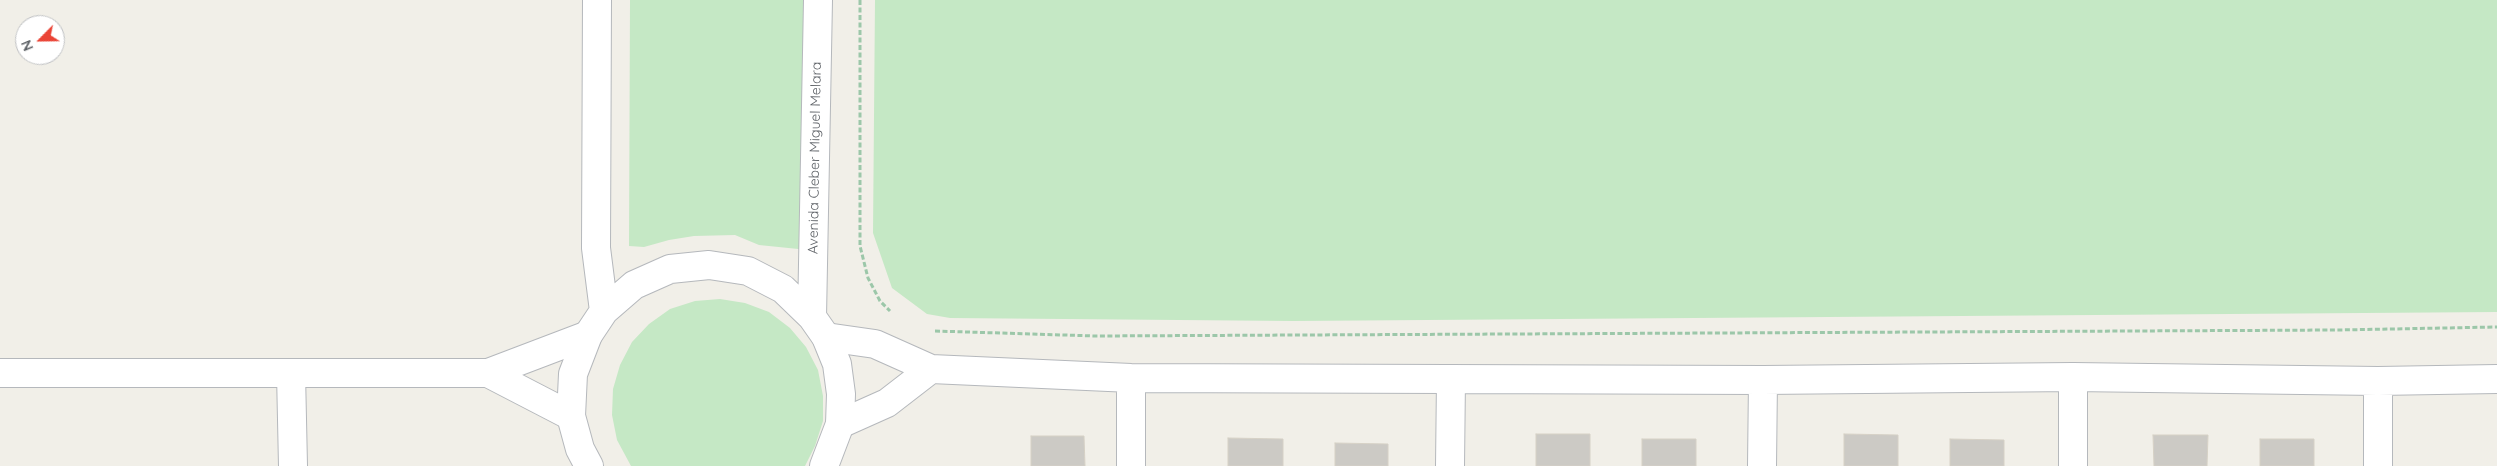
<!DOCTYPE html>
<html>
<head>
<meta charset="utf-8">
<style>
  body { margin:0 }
  #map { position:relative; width:2497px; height:466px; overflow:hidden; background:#f1efe8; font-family:Quicksand,sans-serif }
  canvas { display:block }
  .north { position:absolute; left:15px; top:15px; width:50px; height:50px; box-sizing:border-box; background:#fff; border:1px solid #bfc1c3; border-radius:50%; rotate:247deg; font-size:14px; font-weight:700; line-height:20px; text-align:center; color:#5f6368 }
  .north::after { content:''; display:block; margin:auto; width:18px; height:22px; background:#ea4335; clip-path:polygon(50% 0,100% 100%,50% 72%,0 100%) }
</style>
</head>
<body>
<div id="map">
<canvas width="2497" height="466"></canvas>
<div class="north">N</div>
</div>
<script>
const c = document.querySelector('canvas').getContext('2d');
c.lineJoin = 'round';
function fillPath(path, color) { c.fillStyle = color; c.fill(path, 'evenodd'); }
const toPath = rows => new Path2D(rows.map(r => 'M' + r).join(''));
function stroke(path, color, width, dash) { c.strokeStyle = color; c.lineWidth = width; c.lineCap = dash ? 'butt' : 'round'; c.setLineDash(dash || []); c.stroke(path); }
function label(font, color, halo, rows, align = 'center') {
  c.font = font + ' Quicksand,sans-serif'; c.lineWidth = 4.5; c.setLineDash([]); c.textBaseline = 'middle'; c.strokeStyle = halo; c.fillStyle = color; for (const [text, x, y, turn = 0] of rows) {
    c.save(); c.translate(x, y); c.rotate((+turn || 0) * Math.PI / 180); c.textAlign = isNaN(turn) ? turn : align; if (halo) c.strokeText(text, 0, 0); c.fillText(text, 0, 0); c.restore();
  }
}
fillPath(toPath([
  [630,0,809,0,808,250,759,245,735,235,694,236,669,240,644,247,629,246],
  [875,0,2497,0,2497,312,1293,321,950,318,927,314,892,288,873,233],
  [720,299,745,303,769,312,790,328,806,347,818,370,823,396,823,421,815,446,805,466,631,466,617,440,612,415,613,389,620,365,632,342,649,324,670,309,695,301]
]), '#c5e8c5');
const building = toPath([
  [1536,434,1590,434,1590,466,1536,466,1536,434],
  [1844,434,1898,435,1898,466,1844,466,1844,434],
  [2153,435,2208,435,2207,466,2154,466,2153,435],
  [1031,436,1084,436,1085,466,1031,466,1031,436],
  [1228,438,1283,439,1283,466,1228,466,1228,438],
  [1642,439,1696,439,1696,466,1642,466,1642,439],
  [1950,439,2004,440,2004,466,1950,466,1950,439],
  [2260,439,2314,439,2314,466,2260,466,2260,439],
  [1335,443,1388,444,1388,466,1335,466,1335,443]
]);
fillPath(building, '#cccac5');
stroke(building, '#d6d1c6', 1);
const minor = toPath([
  [826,337,875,344,931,369,1131,378,1763,380,2073,377,2378,381,2497,379],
  [0,373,488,373],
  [291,373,293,466],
  [2073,377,2073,466],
  [1131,378,1131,466],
  [2378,381,2378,466],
  [571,416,488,373,588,335],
  [840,424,887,403,931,369],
  [1450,466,1451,379],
  [1762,466,1763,380]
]);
const tertiary = toPath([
  [597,0,596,248,604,311],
  [812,317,818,0],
  [589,466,580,449,571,416,573,374,588,335,604,311,634,285,670,269,709,265,748,271,783,289,812,317,826,337,837,364,841,394,840,424,824,466]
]);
stroke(minor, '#b5b8bc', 30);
stroke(tertiary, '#b5b8bc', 30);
stroke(toPath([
  [860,0,860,246,868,278,880,301,890,311],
  [935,331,1096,336,2338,330,2497,327]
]), '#9cc7a9', 3, [5, 2.5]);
stroke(minor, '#fff', 28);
stroke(tertiary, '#fff', 28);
label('14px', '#5f6368', '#fff', [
  ["Avenida Cleber Miguel Melara",815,158,-89]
]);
</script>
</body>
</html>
